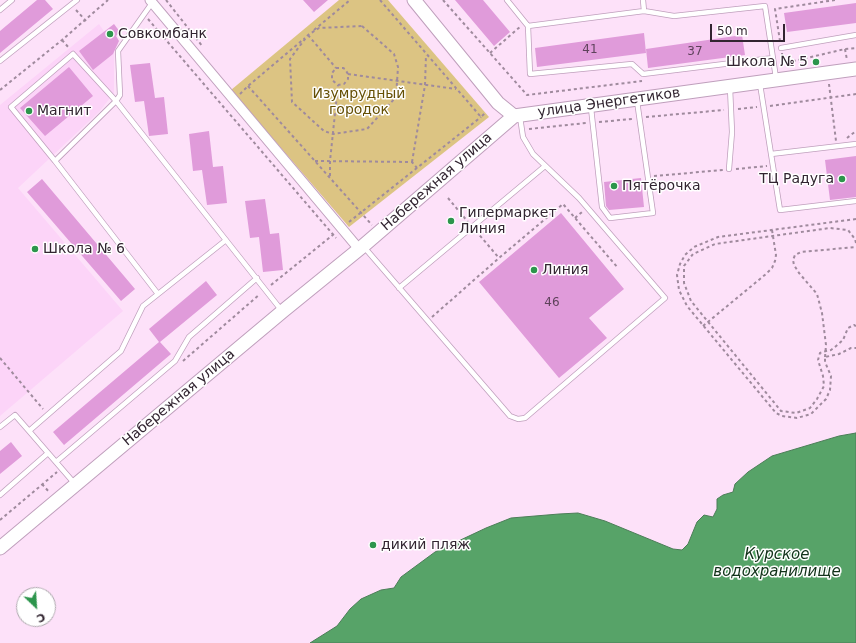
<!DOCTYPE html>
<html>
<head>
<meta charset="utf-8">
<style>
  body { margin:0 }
  #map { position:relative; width:856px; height:643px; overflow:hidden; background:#fde1f9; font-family:"DejaVu Sans",sans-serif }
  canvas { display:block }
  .north { position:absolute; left:16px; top:587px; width:40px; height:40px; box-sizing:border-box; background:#fff; border:1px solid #ada8ad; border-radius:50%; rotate:155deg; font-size:11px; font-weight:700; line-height:16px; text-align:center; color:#322531 }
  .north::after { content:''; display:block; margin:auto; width:14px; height:18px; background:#2c954c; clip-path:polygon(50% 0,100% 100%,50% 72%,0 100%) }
  .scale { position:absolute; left:710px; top:24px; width:75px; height:18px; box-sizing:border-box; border:2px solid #322531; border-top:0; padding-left:5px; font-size:12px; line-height:14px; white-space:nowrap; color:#322531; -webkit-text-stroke:3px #fff; paint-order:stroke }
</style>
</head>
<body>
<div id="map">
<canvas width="856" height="643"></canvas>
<div class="north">С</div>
<div class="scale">50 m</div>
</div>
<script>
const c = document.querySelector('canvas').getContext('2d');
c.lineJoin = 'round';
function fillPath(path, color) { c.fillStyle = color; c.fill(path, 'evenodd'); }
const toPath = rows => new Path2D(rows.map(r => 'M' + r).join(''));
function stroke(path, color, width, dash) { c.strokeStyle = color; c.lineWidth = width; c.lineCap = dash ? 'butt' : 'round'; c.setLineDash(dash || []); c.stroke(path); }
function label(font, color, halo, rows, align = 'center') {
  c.font = font + ' "DejaVu Sans",sans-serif'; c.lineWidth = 3; c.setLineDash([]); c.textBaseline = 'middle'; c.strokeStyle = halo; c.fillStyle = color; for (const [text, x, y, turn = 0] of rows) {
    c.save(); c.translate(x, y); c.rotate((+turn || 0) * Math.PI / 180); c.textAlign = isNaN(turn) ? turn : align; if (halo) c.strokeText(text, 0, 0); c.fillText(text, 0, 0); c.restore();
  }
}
fillPath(toPath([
  [99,24,114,46,114,93,99,112,18,188,123,311,0,416,0,105]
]), '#fcd4f8');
fillPath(toPath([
  [339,0,388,0,489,117,349,227,231,90]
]), '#dcc483');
const water = toPath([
  [856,433,856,643,310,643,337,626,350,609,361,599,381,590,394,588,401,577,435,552,486,528,511,518,559,514,578,513,605,521,673,549,682,550,688,544,697,522,704,515,713,517,717,509,717,499,723,495,733,492,735,484,748,472,772,456,839,436,856,433]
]);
fillPath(water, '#57a368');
stroke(water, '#4c7d58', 1);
fillPath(toPath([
  [37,0,45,0,53,9,0,53,0,31],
  [303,0,328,0,314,12],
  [455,0,483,0,510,32,494,46],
  [856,3,856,23,787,32,784,13],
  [114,24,120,32,116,36,119,41,113,54,93,70,79,51],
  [644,33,646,53,537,67,535,48],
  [742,35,745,55,648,68,646,49],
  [150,63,155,98,164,97,168,134,149,136,144,101,135,102,130,65],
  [69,67,93,96,45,136,20,108],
  [209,131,213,167,223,166,227,203,207,205,202,170,193,171,189,134],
  [856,156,856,197,830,200,825,160],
  [641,178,644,207,609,210,606,206,604,182],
  [42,179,135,289,121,301,27,192],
  [265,199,270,234,279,233,283,270,263,272,259,237,250,238,245,201],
  [561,213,624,289,589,318,607,338,559,378,479,282],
  [206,281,217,295,160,342,171,354,64,445,53,432,159,342,149,329],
  [11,442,22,456,0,474,0,451]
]), '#e09bda');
const lane = toPath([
  [507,0,528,26,644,11,674,16,765,6,776,78],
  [643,0,644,11],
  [152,3,118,51,120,95,116,101,282,311],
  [0,10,12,0],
  [528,26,530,74,632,64,643,74,773,58],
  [781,48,856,35],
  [73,54,116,101,55,161,11,107,73,54],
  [0,61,77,0],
  [760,84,771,154,856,144],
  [591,108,602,207,610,218,653,213,637,101],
  [771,154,780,210,856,201],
  [55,161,158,294],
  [729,169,732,132,730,88],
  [364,247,510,416,518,419,525,418,665,298,579,198,533,154,523,137,520,117],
  [399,288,545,166],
  [0,427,15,415,29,431],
  [56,462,175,361,189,337,257,278],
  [75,484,29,431,121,351,143,306,226,240],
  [0,495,48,453]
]);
const street = toPath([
  [150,0,359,249]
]);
const secondary = toPath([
  [414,0,498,103,514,116,856,69],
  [0,548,283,311,363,246,514,116]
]);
stroke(lane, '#bf9fbc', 6);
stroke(street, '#bf9fbc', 11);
stroke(secondary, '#bf9fbc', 15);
stroke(toPath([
  [166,0,203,47],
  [380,0,481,117,485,113],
  [443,0,527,95,642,81],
  [76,10,86,21],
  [148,19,336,238],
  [362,26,394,54,398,67,396,97,367,129,333,134,324,131,292,102,290,59,308,35,319,28,362,26],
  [314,30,350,0],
  [308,35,336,68],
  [62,40,69,48],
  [780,41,775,9,835,0],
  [845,49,847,60],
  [490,53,521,26],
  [782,53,783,64],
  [781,64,845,49,856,48],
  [336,68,343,68,345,69,348,74,348,79,344,84,338,85,332,80,332,73,336,68],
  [348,74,456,89],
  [829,84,836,141],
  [248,86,372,225],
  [0,90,62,40,108,0],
  [240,94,248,86,305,38],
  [770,106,856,94],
  [738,109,757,107],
  [646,117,724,110],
  [599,122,632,119],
  [529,129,586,123],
  [847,138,856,131],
  [315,161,412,162,417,168],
  [412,162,425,85,426,55],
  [736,169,767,166],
  [330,176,330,161,338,85],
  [654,176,723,170],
  [448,198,468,222],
  [575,218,582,212],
  [856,219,718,237,694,247,685,255,680,264,677,275,679,290,687,306,776,413,782,416,797,418,811,414,826,399,830,390,831,376,825,362,825,357,839,354,851,348,856,348],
  [349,222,481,117],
  [476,231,499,258],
  [856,243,855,239,848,230,830,228,715,244,693,254,684,266,684,283,691,301,781,411,796,413,810,408,817,399,824,386,823,376,818,360,820,353,826,351,831,350,835,347,843,340,848,328,854,325,856,326],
  [271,285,334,234],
  [432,317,499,258,563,204,618,268],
  [703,326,766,274,772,268,775,261,776,255,772,230],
  [825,357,826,345,822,313,817,294,799,273,794,265,793,260,795,255,801,252,856,247],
  [0,358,43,409],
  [183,361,260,294],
  [42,484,50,493],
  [0,520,57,472]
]), '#9f8a9d', 2, [3, 3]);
stroke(lane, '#fff', 4.5);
stroke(street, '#fff', 9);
stroke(secondary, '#fff', 13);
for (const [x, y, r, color] of [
  [110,34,4,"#2c954c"],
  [816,62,4,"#2c954c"],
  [29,111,4,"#2c954c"],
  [842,179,4,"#2c954c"],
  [614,186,4,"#2c954c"],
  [451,221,4,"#2c954c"],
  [35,249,4,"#2c954c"],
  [534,270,4,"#2c954c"],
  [373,545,4,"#2c954c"]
]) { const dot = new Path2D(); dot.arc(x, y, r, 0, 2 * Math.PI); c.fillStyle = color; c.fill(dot); stroke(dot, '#fff', 1.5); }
label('12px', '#5e425b', null, [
  ["41",590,50],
  ["37",695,52],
  ["46",552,303]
]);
label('14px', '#322531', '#fff', [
  ["Совкомбанк",118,34],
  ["Школа № 5",808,62,"right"],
  ["Магнит",37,111],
  ["ТЦ Радуга",834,179,"right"],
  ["Пятёрочка",622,186],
  ["Гипермаркет",459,213],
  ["Линия",459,229],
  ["Школа № 6",43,249],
  ["Линия",542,270],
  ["дикий пляж",381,545]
], 'left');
label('14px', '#654f04', '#fff', [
  ["Изумрудный",359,94],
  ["городок",359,110]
]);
label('14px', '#322531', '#fff', [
  ["улица Энергетиков",609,103,-8],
  ["Набережная улица",437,182,-41],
  ["Набережная улица",179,398,-40]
]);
label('italic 15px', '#113219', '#fff', [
  ["Курское",777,555],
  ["водохранилище",777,572]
]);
</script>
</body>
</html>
